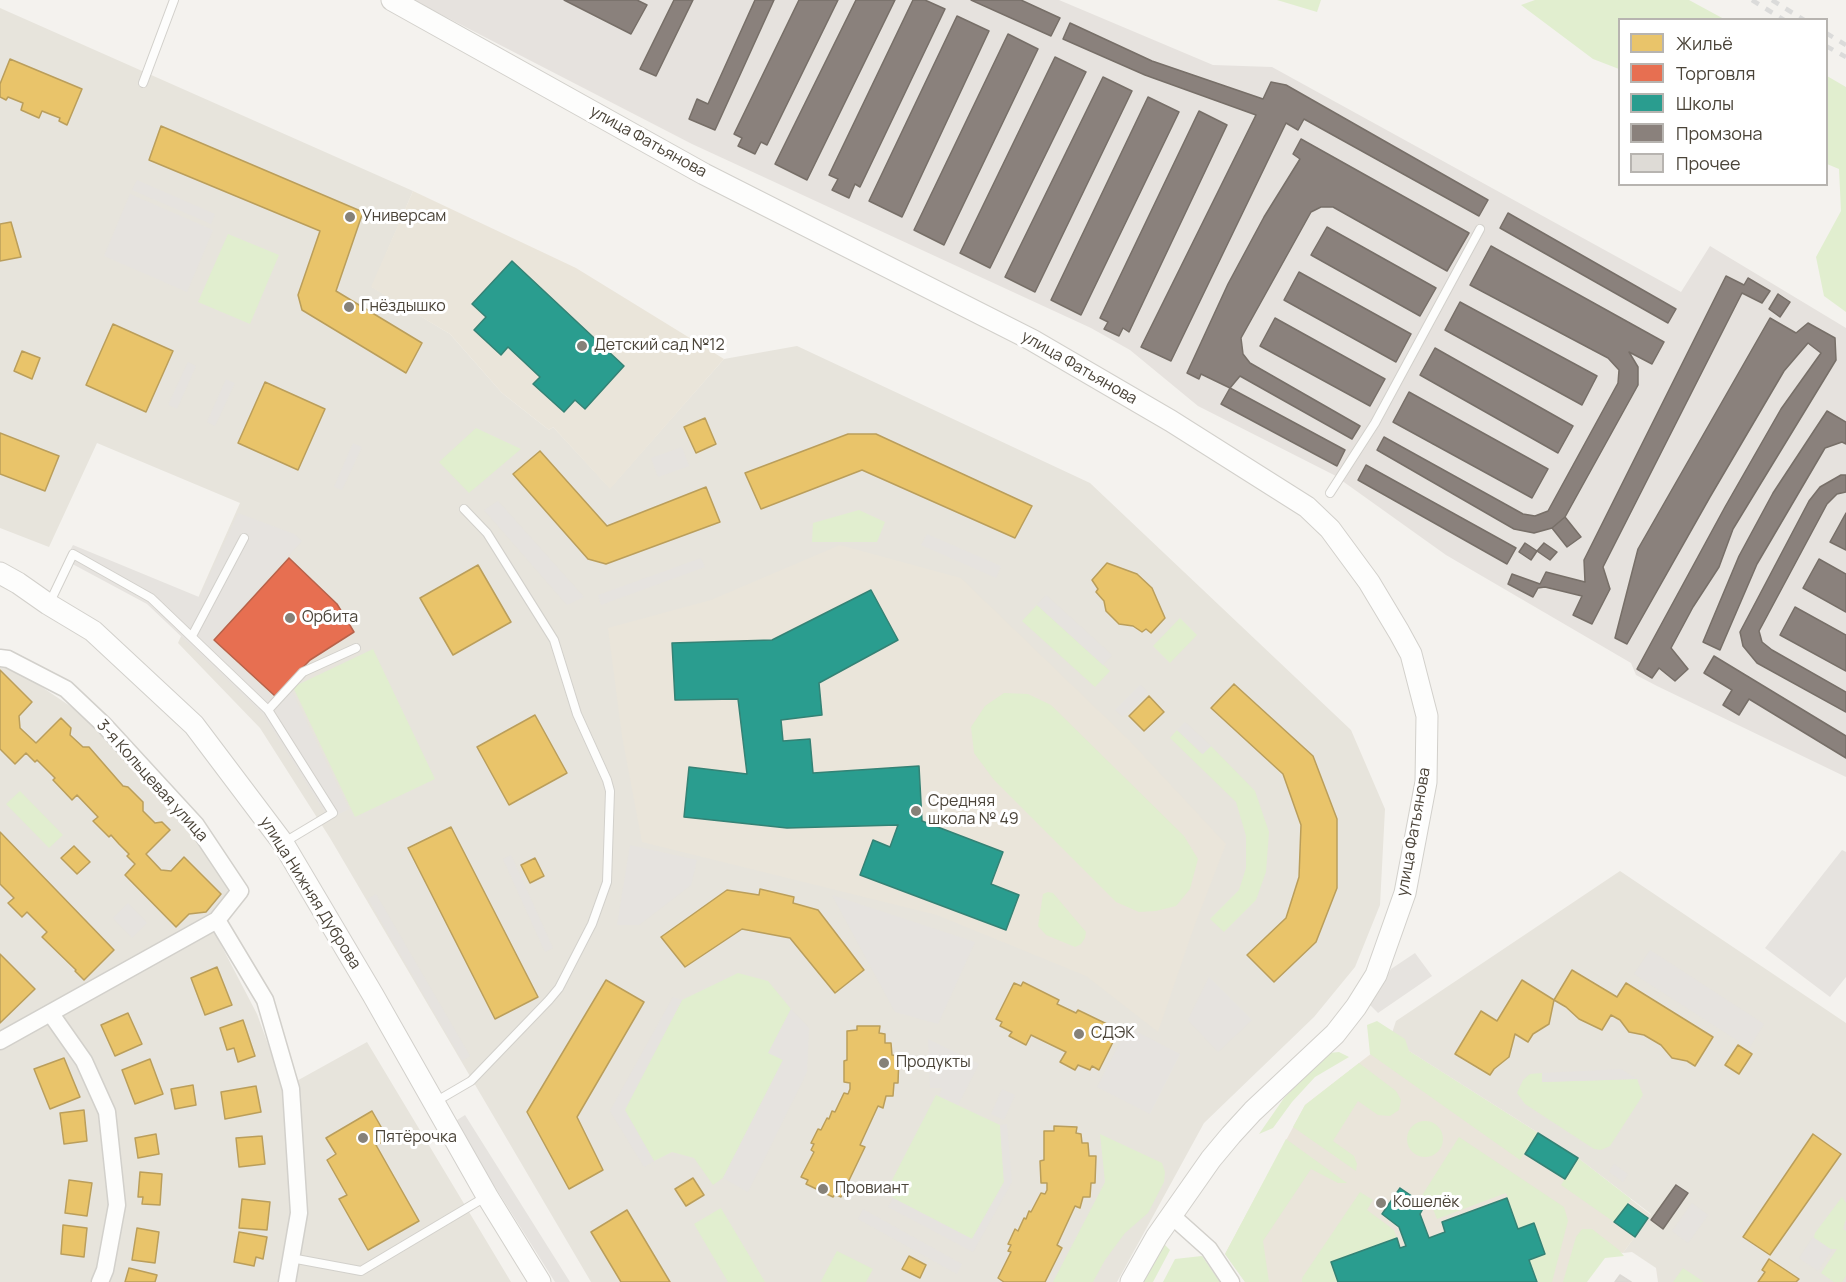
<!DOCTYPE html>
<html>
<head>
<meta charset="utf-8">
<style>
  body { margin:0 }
  #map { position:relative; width:1846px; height:1282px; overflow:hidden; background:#f4f2ee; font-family:Manrope,sans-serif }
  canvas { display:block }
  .legend { position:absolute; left:1618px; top:18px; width:210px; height:168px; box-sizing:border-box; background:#fff; border:2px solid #b7b4b0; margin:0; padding:8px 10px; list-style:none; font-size:18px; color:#4b4439 }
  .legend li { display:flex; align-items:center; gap:12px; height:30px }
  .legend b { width:30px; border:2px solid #b7b4b0 }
</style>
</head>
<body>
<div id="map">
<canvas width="1846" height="1282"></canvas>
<ul class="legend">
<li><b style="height:16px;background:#e9c46a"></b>Жильё</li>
<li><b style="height:16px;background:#e76f51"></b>Торговля</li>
<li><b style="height:16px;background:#2a9d8f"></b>Школы</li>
<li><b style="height:16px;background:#8a817c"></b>Промзона</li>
<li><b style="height:16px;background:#dedbd6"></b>Прочее</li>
</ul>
</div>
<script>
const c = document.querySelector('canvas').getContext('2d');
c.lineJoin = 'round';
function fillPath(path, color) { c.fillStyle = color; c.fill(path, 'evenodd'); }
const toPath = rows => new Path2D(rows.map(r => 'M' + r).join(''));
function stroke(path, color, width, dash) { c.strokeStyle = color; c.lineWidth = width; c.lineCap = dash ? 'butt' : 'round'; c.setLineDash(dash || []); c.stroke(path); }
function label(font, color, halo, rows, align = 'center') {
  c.font = font + ' Manrope,sans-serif'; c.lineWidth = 6; c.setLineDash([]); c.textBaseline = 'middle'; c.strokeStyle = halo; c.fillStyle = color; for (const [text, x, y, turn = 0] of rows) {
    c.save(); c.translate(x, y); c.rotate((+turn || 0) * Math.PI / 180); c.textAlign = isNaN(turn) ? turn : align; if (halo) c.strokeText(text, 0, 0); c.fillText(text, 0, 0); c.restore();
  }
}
fillPath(toPath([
  [0,8,413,191,372,287,450,334,502,393,549,430,553,427,610,488,724,359,797,346,1090,483,1351,730,1385,809,1380,905,1355,967,1314,1017,1204,1123,1117,1282,591,1282,330,838,260,728,178,643,240,503,97,443,49,547,0,528],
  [6,663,82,714,187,826,231,893,208,920,257,1014,284,1088,367,1042,511,1282,0,1282,0,664],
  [1620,871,1846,1023,1846,1282,1658,1282,1656,1268,1632,1252,1623,1253,1651,1214,1578,1158,1390,1039,1396,1021]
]), '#e7e4dc');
fillPath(toPath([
  [413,0,1059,0,1213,65,1272,67,1681,292,1710,246,1846,328,1846,777,1657,686,1636,675,1631,663,1446,555,1334,475,1198,406,1130,350,1091,328,692,144]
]), '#e6e2de');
fillPath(toPath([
  [413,191,576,268,724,359,610,489,553,427,549,430,502,393,450,334,371,287],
  [840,545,961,578,1129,740,1226,844,1194,927,1158,1032,1086,976,937,915,642,842,622,736,608,628,711,600],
  [1390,1039,1578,1158,1651,1215,1623,1253,1601,1249,1580,1282,1245,1282,1225,1254,1305,1105]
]), '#eae5da');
fillPath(toPath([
  [1277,0,1321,0,1317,12],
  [1535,0,1689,0,1724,19,1620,20,1619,69,1593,59,1521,5],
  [1827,76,1846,87,1846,312,1824,296,1816,257,1841,211,1839,169,1827,164],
  [228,234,279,255,250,324,198,302],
  [476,428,521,449,469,493,439,462],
  [859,510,885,522,877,542,812,542,813,523],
  [1037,605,1110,671,1095,687,1022,621],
  [1180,618,1197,635,1170,663,1153,646],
  [373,649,435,779,355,817,293,687],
  [1004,693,1028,694,1051,705,1184,836,1198,859,1190,889,1176,906,1156,911,1139,912,1116,902,994,780,974,753,971,727,985,706],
  [1177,730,1202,754,1211,746,1255,791,1269,832,1266,872,1256,900,1224,932,1210,919,1239,890,1246,868,1246,836,1236,802,1170,738],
  [20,791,63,835,49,848,6,804],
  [1048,892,1053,893,1086,932,1085,938,1081,944,1075,947,1046,935,1038,926,1043,894],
  [738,973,768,981,791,1009,769,1052,783,1060,723,1178,713,1185,694,1158,672,1152,654,1161,624,1110,682,1000],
  [1377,1021,1405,1039,1409,1051,1538,1133,1520,1160,1370,1054,1367,1025],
  [1339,1052,1349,1057,1315,1077,1292,1102,1273,1128,1259,1134,1284,1098,1329,1053],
  [1359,1063,1396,1091,1401,1100,1399,1110,1390,1116,1378,1115,1358,1101,1333,1141,1354,1156,1357,1164,1356,1171,1293,1127,1305,1105],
  [1542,1073,1542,1082,1637,1079,1643,1095,1610,1146,1601,1150,1594,1149,1525,1104,1517,1093,1523,1080,1530,1074],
  [936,1095,1000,1125,1004,1182,972,1239,893,1198,889,1186],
  '1407 1139a18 18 0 1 1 36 0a18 18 0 1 1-36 0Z',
  [1100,1134,1162,1163,1165,1172,1164,1182,1148,1213,1125,1233,1105,1260,1093,1282,1053,1282,1105,1182],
  [1459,1137,1564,1207,1568,1221,1552,1282,1537,1282,1529,1260,1545,1254,1534,1223,1518,1229,1506,1193,1437,1219,1431,1204,1421,1197],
  [1286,1139,1347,1183,1338,1183,1311,1169,1263,1241,1269,1282,1245,1282,1225,1254],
  [1578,1158,1631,1199,1614,1222,1561,1185],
  [1360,1192,1373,1200,1367,1210,1394,1230,1397,1238,1338,1282,1302,1282,1302,1278],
  [1842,1197,1846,1203,1846,1219,1843,1229,1846,1231,1846,1276,1842,1282,1834,1282,1821,1273,1837,1249,1830,1249,1813,1241,1815,1233],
  [721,1208,765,1282,728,1282,694,1224],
  [1582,1229,1592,1229,1619,1250,1624,1256,1605,1258,1587,1282,1563,1282,1576,1237],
  [1162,1242,1170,1250,1153,1282,1141,1282],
  [837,1251,873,1269,866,1282,822,1282,821,1281],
  [1202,1256,1220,1282,1163,1282,1175,1259],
  [1683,1268,1704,1282,1673,1282]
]), '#e1eecf');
fillPath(toPath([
  [137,180,215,214,211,224,132,190],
  [130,194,213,230,187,292,104,256],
  [188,362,196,366,177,409,168,405],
  [226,379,235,383,215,426,207,422],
  [353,443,362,447,342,490,334,487],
  [682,447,689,466,658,477,651,458],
  [498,501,584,597,567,605,484,510],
  [238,513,294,534,302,541,212,640,277,701,291,689,349,809,329,819,263,714,147,604,65,560,73,545,199,597],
  [927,534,1001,566,996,578,921,545],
  [701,558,705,567,601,605,598,595],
  [1046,595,1112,655,1103,665,1037,605],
  [1140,685,1148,692,1123,717,1115,710],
  [1185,722,1211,746,1203,754,1177,730],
  [630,845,697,860,691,885,639,925,617,925],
  [1842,850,1846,852,1846,977,1830,997,1765,948],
  [511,855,553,948,545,952,503,859],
  [376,894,470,1056,462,1061,368,899],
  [832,895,975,942,938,1024,895,1012],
  [128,903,147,923,132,938,113,918],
  [1650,950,1764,1024,1749,1048,1634,974],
  [1415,953,1432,976,1378,1013,1370,1005,1391,969],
  [1209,977,1252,1020,1218,1052,1188,1020],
  [673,997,682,1000,625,1110,654,1161,644,1167,610,1111],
  [791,1009,809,1028,807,1072,748,1192,723,1178,783,1060,768,1053],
  [1128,1027,1180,1054,1150,1114,1097,1087],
  [928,1039,979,1064,958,1105,939,1096,942,1088,930,1088],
  [1621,1069,1637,1079,1542,1082,1542,1073],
  [1002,1089,1015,1095,1004,1120,991,1114],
  [465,1115,570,1282,555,1282,454,1122],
  [1007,1124,1012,1182,973,1252,888,1207,893,1198,972,1239,1004,1182,1000,1125],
  [1614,1164,1628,1174,1623,1182,1609,1172],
  [1692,1203,1708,1215,1688,1243,1672,1231],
  [863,1209,962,1264,957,1274,858,1219],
  [1813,1237,1832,1250,1818,1271,1799,1258]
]), '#e6e3df');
const homes = toPath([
  [10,59,82,89,67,125,59,121,60,118,42,111,39,118,21,110,23,103,8,97,6,100,0,97,0,84,10,59],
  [161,126,363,212,336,291,422,343,406,373,302,310,298,295,320,231,149,160,161,126],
  [11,222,21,257,0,261,0,224,11,222],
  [113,324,173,351,146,412,86,385,113,324],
  [22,351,40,358,32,379,14,371,22,351],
  [265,382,325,409,298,470,238,443,265,382],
  [705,418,716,444,696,453,684,427,705,418],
  [0,433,59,456,45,491,0,474,0,433],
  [848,434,876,434,1032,506,1015,538,862,470,761,509,745,473,848,434],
  [540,451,607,526,706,487,720,522,606,564,588,559,513,474,540,451],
  [1107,563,1137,574,1152,588,1165,618,1151,633,1146,629,1142,632,1133,626,1119,624,1106,611,1104,601,1096,592,1098,589,1092,580,1107,563],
  [478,565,511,622,453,655,420,598,478,565],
  [0,670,32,702,19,716,20,728,36,743,61,718,71,728,70,735,83,747,89,747,123,786,128,787,143,802,143,811,155,823,162,822,170,830,146,854,161,870,171,871,184,857,221,894,206,912,189,914,176,927,125,875,135,864,127,856,129,854,119,844,111,835,109,837,93,821,98,817,77,795,72,800,53,780,55,778,37,760,35,762,26,753,15,764,0,749,0,670],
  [1234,684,1313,756,1337,819,1337,888,1316,942,1274,982,1247,955,1286,918,1299,877,1301,825,1283,774,1211,708,1234,684],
  [1149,696,1164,712,1144,731,1129,716,1149,696],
  [535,715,567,773,509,805,477,747,535,715],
  [451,827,538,997,495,1019,408,848,451,827],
  [0,832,114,950,84,980,75,971,76,970,42,937,47,932,27,912,22,917,8,903,14,898,0,884,0,832],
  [74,846,90,862,77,874,61,858,74,846],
  [535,858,544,876,530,883,521,865,535,858],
  [760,889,794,897,793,903,818,910,864,970,835,993,790,938,742,929,685,967,661,937,727,890,759,895,760,889],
  [0,954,35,989,0,1023,0,954],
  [217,967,232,1005,205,1015,191,978,217,967],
  [1572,970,1617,997,1626,983,1713,1037,1695,1066,1687,1061,1672,1058,1661,1045,1644,1035,1629,1032,1620,1020,1611,1015,1602,1030,1579,1019,1566,1007,1554,1000,1572,970],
  [606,980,644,1002,577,1117,603,1170,569,1189,527,1112,606,980],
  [1522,980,1554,1000,1549,1024,1533,1034,1528,1042,1515,1034,1509,1057,1494,1069,1490,1075,1455,1054,1481,1011,1497,1021,1522,980],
  [1023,982,1059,1000,1057,1004,1076,1013,1078,1010,1111,1026,1109,1030,1117,1034,1099,1070,1092,1066,1090,1070,1078,1065,1075,1070,1060,1062,1066,1052,1031,1035,1026,1045,1009,1036,1012,1032,1000,1026,1002,1022,996,1019,1014,983,1021,986,1023,982],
  [128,1013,142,1044,115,1056,101,1025,128,1013],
  [243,1020,255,1056,238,1062,234,1048,227,1050,220,1028,243,1020],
  [857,1026,880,1026,879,1033,885,1034,885,1043,891,1043,892,1055,899,1056,898,1083,894,1083,893,1096,886,1096,883,1108,878,1106,860,1145,865,1147,841,1197,835,1194,833,1197,806,1184,808,1180,801,1177,814,1152,811,1150,814,1144,811,1143,818,1129,821,1130,827,1118,829,1119,832,1111,835,1112,844,1093,848,1094,850,1089,850,1083,844,1082,844,1061,847,1060,847,1031,857,1030,857,1026],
  [1738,1045,1752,1054,1739,1074,1725,1065,1738,1045],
  [64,1058,80,1097,50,1109,34,1069,64,1058],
  [150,1059,163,1094,135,1104,122,1070,150,1059],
  [193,1085,196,1105,175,1109,171,1089,193,1085],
  [256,1086,261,1112,225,1119,221,1092,256,1086],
  [84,1110,87,1141,64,1144,60,1113,84,1110],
  [372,1111,388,1139,376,1145,419,1221,368,1250,339,1199,347,1195,327,1160,336,1154,326,1138,372,1111],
  [1054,1126,1077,1127,1076,1133,1081,1134,1082,1143,1088,1143,1089,1156,1096,1156,1095,1183,1091,1183,1090,1197,1083,1197,1080,1208,1075,1206,1057,1245,1062,1248,1045,1282,1004,1282,998,1278,1011,1252,1008,1251,1011,1245,1008,1244,1015,1229,1018,1231,1024,1218,1026,1219,1029,1211,1031,1212,1041,1193,1045,1194,1047,1190,1047,1183,1041,1183,1040,1161,1044,1160,1044,1131,1054,1131,1054,1126],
  [156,1134,159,1154,138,1158,135,1138,156,1134],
  [1813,1134,1841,1154,1770,1255,1743,1237,1813,1134],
  [262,1136,265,1164,239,1167,236,1138,262,1136],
  [140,1172,162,1174,160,1205,142,1204,143,1197,138,1197,140,1172],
  [693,1178,704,1195,686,1206,675,1189,693,1178],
  [69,1180,92,1183,87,1216,65,1213,69,1180],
  [242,1199,270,1202,267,1230,239,1228,242,1199],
  [627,1210,670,1282,621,1282,591,1232,627,1210],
  [63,1225,87,1228,84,1257,61,1254,63,1225],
  [137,1228,159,1232,155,1263,132,1260,137,1228],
  [239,1232,267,1237,263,1259,256,1257,254,1266,234,1262,239,1232],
  [909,1256,926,1265,920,1278,902,1269,909,1256],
  [1769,1259,1799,1279,1796,1282,1758,1282,1765,1272,1762,1270,1769,1259],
  [129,1268,157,1275,155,1282,125,1282,129,1268]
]);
fillPath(homes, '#e9c46a');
stroke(homes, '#ba9e5b', 1.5);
const shops = toPath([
  [289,558,337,604,354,632,310,660,275,696,214,640,289,558]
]);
fillPath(shops, '#e76f51');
stroke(shops, '#b8624a', 1.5);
const schools = toPath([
  [512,261,624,366,585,409,575,400,564,412,533,384,540,377,523,361,508,347,501,355,474,330,486,317,472,304,512,261],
  [871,590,898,640,819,683,822,715,781,720,783,741,810,739,813,773,919,766,922,821,1003,852,991,884,1019,895,1006,930,860,875,873,840,890,847,898,825,787,828,684,817,689,767,747,774,738,699,675,700,672,643,772,640,871,590],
  [1538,1133,1578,1158,1565,1179,1525,1154,1538,1133],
  [1400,1188,1425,1205,1420,1214,1429,1238,1445,1232,1442,1222,1507,1198,1518,1229,1534,1223,1545,1254,1529,1260,1537,1282,1338,1282,1331,1262,1397,1238,1400,1248,1406,1246,1399,1227,1382,1214,1400,1188],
  [1628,1204,1648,1218,1635,1237,1614,1222,1628,1204]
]);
fillPath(schools, '#2a9d8f');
stroke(schools, '#348275', 1.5);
const industry = toPath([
  [564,0,637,0,647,5,631,34,564,0],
  [674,0,693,0,656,76,640,69,674,0],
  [755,0,774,0,715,130,689,119,697,99,708,104,755,0],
  [799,0,838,0,767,145,761,142,755,154,738,146,742,138,734,134,799,0],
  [856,0,895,0,807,180,775,164,856,0],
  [913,0,925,0,945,9,860,187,855,184,849,198,832,190,838,179,829,175,913,0],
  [971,0,1021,0,1060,18,1051,36,971,0],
  [957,16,989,31,902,217,869,201,957,16],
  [1070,23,1152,61,1263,99,1271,82,1286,85,1488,200,1479,216,1304,119,1298,130,1286,123,1171,361,1141,347,1256,115,1145,75,1063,39,1070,23],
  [1008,34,1038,49,944,245,914,230,1008,34],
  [1055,57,1086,72,990,268,960,253,1055,57],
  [1103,77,1132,91,1035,292,1005,277,1103,77],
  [1148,97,1179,112,1081,315,1051,300,1148,97],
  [1199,111,1227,125,1129,332,1123,328,1119,336,1104,329,1108,322,1100,318,1199,111],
  [1301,139,1469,233,1447,271,1333,207,1321,207,1311,212,1241,338,1243,354,1250,363,1360,426,1352,439,1240,376,1230,388,1201,374,1199,379,1187,373,1228,284,1264,217,1300,159,1293,154,1301,139],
  [1508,213,1676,309,1668,323,1500,228,1508,213],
  [1327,227,1436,288,1420,316,1311,255,1327,227],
  [1491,246,1664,342,1652,364,1629,352,1638,367,1638,385,1565,517,1552,528,1534,533,1514,529,1377,450,1384,437,1523,514,1535,516,1548,511,1618,383,1619,370,1608,358,1470,285,1491,246],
  [1299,272,1411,334,1396,362,1284,300,1299,272],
  [1726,276,1744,285,1748,278,1770,291,1762,303,1742,293,1603,567,1610,589,1592,624,1573,615,1582,596,1545,587,1538,588,1533,597,1508,584,1512,574,1540,584,1546,572,1585,582,1584,560,1726,276],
  [1778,294,1790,302,1780,317,1769,309,1778,294],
  [1460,302,1597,376,1582,405,1445,330,1460,302],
  [1275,318,1385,379,1370,406,1260,346,1275,318],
  [1770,318,1796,333,1808,323,1835,338,1836,360,1733,529,1719,567,1693,607,1671,648,1688,669,1675,681,1659,668,1652,678,1637,669,1725,507,1781,409,1821,353,1808,343,1784,371,1710,497,1627,644,1615,638,1638,549,1770,318],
  [1435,348,1573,426,1558,453,1420,375,1435,348],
  [1230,388,1345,450,1337,466,1221,404,1230,388],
  [1409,392,1548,469,1532,498,1393,422,1409,392],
  [1827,411,1846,422,1846,444,1842,442,1825,448,1757,564,1720,650,1703,642,1739,556,1773,493,1827,411],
  [1366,465,1516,548,1507,564,1358,480,1366,465],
  [1841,475,1846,475,1846,492,1837,494,1827,504,1759,631,1762,642,1772,650,1846,692,1846,712,1757,663,1743,646,1740,632,1809,501,1820,487,1841,475],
  [1846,513,1846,550,1830,542,1846,513],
  [1565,517,1581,537,1567,547,1552,528,1565,517],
  [1525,543,1537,551,1531,560,1519,552,1525,543],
  [1544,543,1557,552,1550,560,1537,551,1544,543],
  [1819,559,1846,574,1846,612,1803,588,1819,559],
  [1795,607,1846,635,1846,671,1780,635,1795,607],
  [1714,656,1846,736,1846,758,1749,699,1739,715,1723,705,1732,690,1704,673,1714,656],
  [1676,1185,1688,1193,1663,1229,1651,1220,1676,1185]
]);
fillPath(industry, '#8a817c');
stroke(industry, '#776f68', 1.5);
const building = toPath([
  [1620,1275,1631,1282,1615,1282,1620,1275]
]);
fillPath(building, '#dedbd6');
stroke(building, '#dcd9d4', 1.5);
const service = toPath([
  [143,83,174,0],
  [1330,493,1375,423,1480,229],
  [49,604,73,554,151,598,268,710,333,813,283,843],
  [192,636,244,538],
  [268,710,303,672,356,648],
  [435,1102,471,1081,549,1000,559,988,592,924,607,882,610,791,607,780,577,714,554,640,487,533,464,509],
  [291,1258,361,1271,487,1196]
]);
const minor = toPath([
  [0,658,8,659,66,689,104,725,196,825,240,891,217,920,0,1041],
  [217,920,265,1000,291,1089,299,1213,287,1282],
  [51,1014,84,1061,107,1112,117,1205,105,1270,100,1282],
  [1171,1215,1209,1249,1231,1282]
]);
const tertiary = toPath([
  [392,0,704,174,1032,340,1171,421,1307,507,1330,529,1369,582,1399,632,1411,654,1427,716,1426,782,1405,893,1376,975,1356,1007,1335,1034,1253,1111,1231,1135,1211,1159,1157,1236,1131,1282],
  [0,573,18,583,48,604,93,631,194,725,283,843,373,995,487,1196,540,1282]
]);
stroke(service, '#d2d0cb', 10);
stroke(minor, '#d2d0cb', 19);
stroke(tertiary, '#d2d0cb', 23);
stroke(service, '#fdfdfc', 8);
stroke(minor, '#fdfdfc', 16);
stroke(tertiary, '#fdfdfc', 21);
stroke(toPath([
  [1752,0,1784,20],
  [1772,0,1804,20],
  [1826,33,1846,45],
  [1826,46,1846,57]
]), '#dbdbda', 4.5, [8, 8]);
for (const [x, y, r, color] of [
  [350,217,6,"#868178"],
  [349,307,6,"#868178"],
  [582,346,6,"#868178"],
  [290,618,6,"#868178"],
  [916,811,6,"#868178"],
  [1079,1034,6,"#868178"],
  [884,1063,6,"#868178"],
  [363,1138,6,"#868178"],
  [823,1189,6,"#868178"],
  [1381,1203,6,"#868178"]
]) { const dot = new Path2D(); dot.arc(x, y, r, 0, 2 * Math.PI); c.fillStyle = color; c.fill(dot); stroke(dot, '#fff', 2); }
label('16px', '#4b4439', '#fff', [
  ["улица Фатьянова",648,142,29],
  ["улица Фатьянова",1079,368,30],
  ["3-я Кольцевая улица",152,781,48],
  ["улица Фатьянова",1414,832,-80],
  ["улица Нижняя Дуброва",310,893,58]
]);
label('16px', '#4b4439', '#fff', [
  ["Универсам",362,217],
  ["Гнёздышко",361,307],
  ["Детский сад №12",594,346],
  ["Орбита",302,618],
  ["Средняя",928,802],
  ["школа № 49",928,820],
  ["СДЭК",1091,1034],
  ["Продукты",896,1063],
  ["Пятёрочка",375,1138],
  ["Провиант",835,1189],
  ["Кошелёк",1393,1203]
], 'left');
</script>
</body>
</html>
